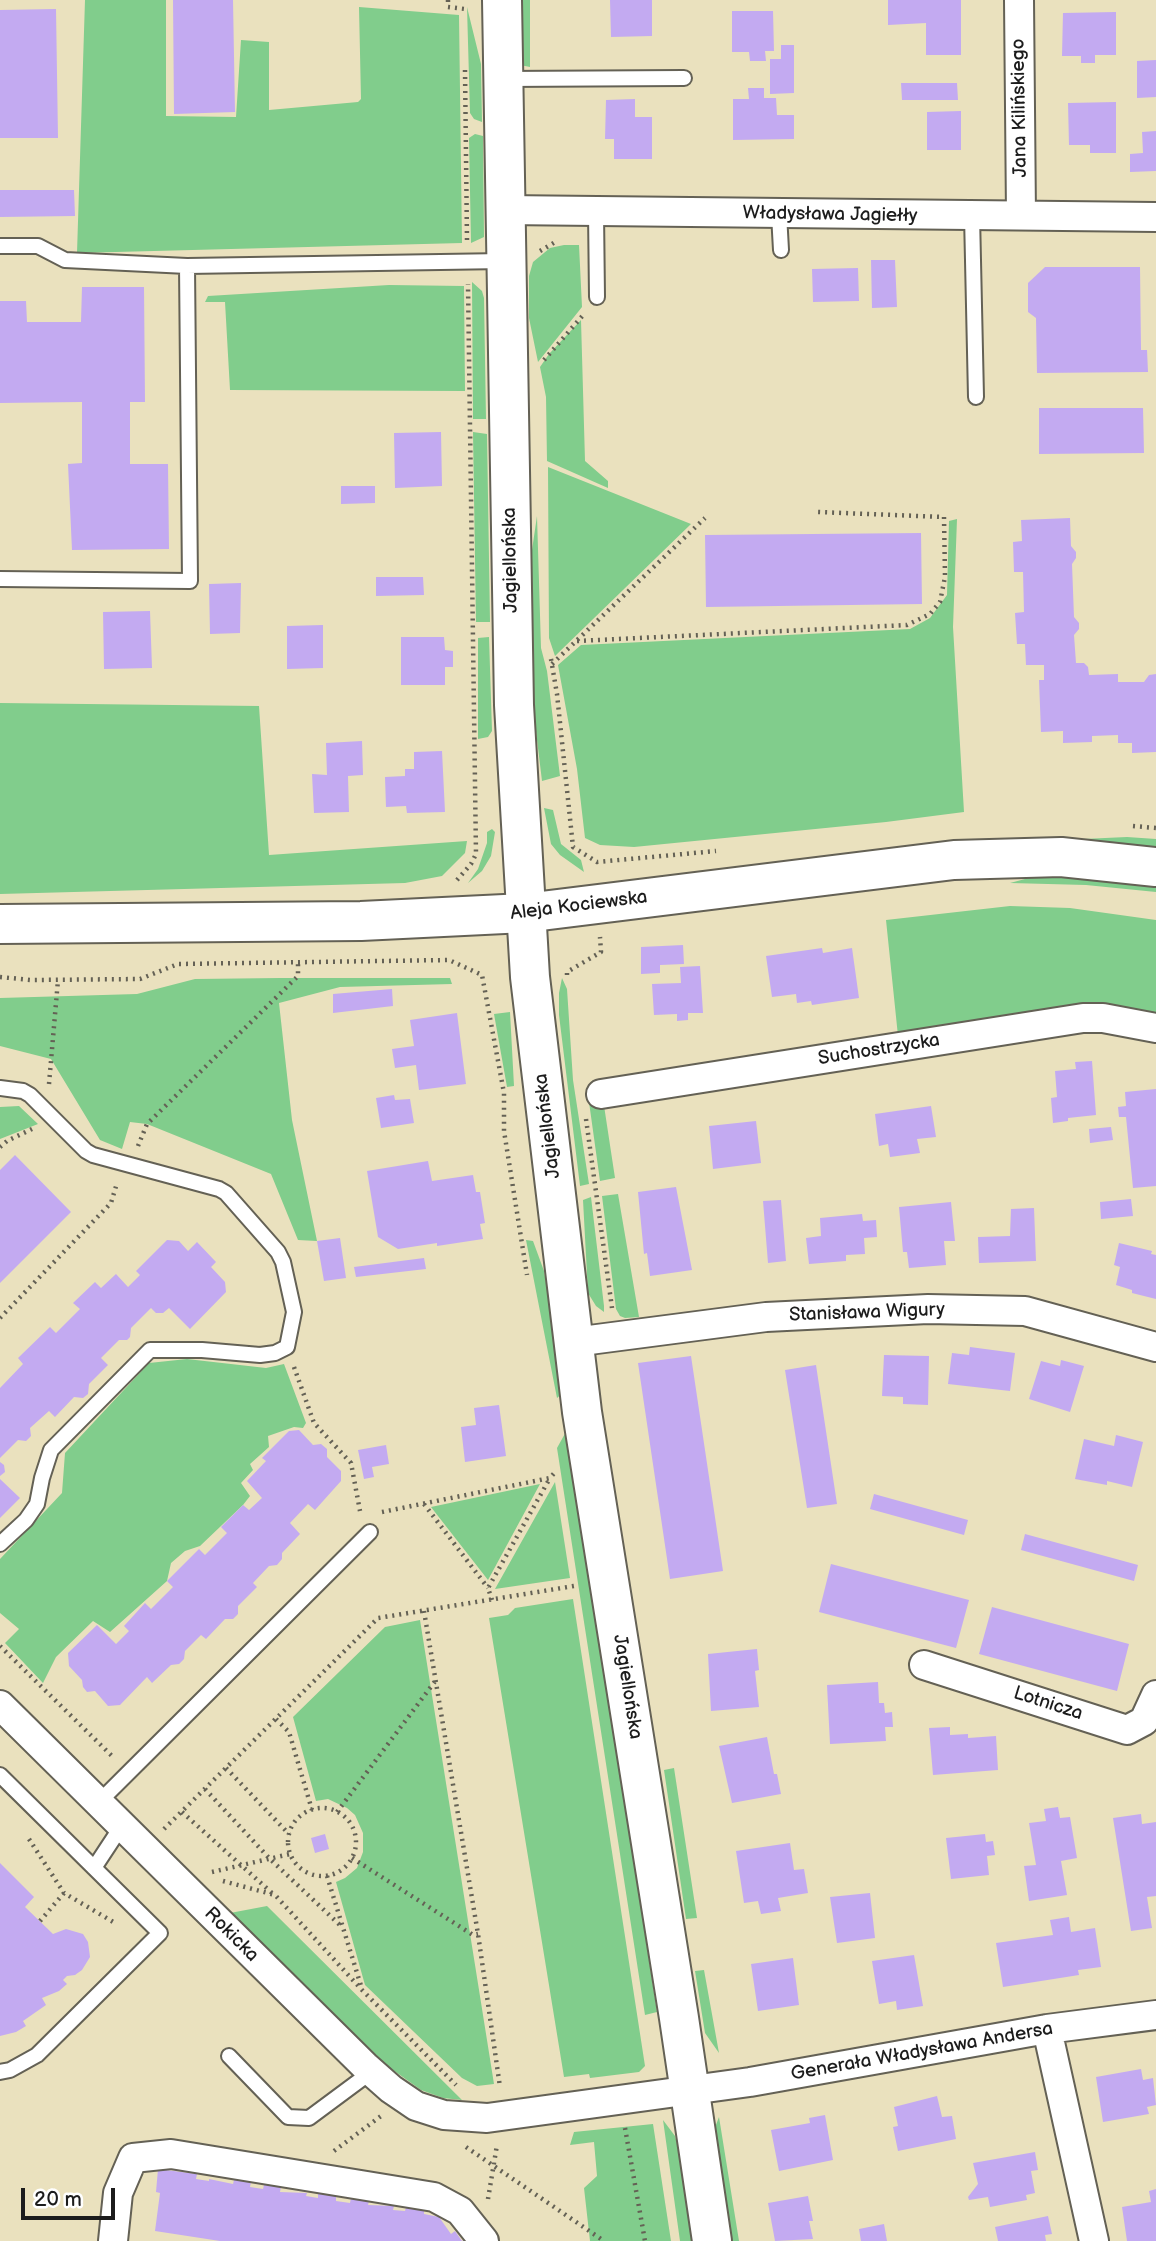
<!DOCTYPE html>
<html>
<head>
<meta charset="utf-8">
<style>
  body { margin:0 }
  #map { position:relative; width:1156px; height:2241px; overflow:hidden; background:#eae1be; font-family:"Balsamiq Sans",sans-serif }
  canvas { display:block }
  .scale { position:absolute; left:21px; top:2188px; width:94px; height:32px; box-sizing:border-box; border:4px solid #1c1c1c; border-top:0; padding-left:9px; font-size:21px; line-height:24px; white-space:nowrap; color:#1c1c1c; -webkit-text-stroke:5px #fff; paint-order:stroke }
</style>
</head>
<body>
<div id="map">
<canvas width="1156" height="2241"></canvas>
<div class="scale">20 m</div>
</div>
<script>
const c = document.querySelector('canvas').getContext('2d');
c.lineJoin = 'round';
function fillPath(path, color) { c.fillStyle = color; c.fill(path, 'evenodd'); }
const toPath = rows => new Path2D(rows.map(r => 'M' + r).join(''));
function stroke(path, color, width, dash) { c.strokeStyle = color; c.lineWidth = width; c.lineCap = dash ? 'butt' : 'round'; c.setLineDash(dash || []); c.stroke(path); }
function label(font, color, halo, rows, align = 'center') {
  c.font = font + ' "Balsamiq Sans",sans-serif'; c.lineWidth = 5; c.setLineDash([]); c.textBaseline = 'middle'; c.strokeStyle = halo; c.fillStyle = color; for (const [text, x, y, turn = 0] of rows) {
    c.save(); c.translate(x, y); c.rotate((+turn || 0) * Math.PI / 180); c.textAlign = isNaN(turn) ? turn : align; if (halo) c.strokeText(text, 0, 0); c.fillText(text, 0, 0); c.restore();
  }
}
fillPath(toPath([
  [85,0,166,0,166,116,236,117,241,40,269,42,269,110,358,102,361,99,359,7,459,15,462,243,77,253],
  [521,0,530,0,530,67,520,65],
  [467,7,481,64,482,122,474,119,470,113],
  [475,134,483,136,484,237,471,243,469,138],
  [564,245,579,245,582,307,538,362,529,318,529,276,533,262,550,248],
  [472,282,482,291,484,298,486,419,473,419],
  [389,285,464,286,465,391,230,390,225,302,205,302,208,296],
  [581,320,585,461,608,481,608,488,547,461,546,397,540,367,549,354],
  [473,432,487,434,490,622,476,622],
  [548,467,691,524,555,656,549,638],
  [537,516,541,648,547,671,560,776,542,781,526,649,527,584],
  [957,519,953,627,964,812,886,822,634,847,600,845,585,838,577,769,558,665,581,645,910,629,930,618,947,595,949,521],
  [489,637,492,731,488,737,478,739,478,638],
  [0,703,259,706,269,855,467,841,465,853,442,876,405,883,0,894],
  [544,808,553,810,561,844,581,860,584,872,560,855,551,844],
  [492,829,495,832,491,856,482,871,468,883,478,869,487,843,487,832],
  [1127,837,1156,839,1156,848,1083,839],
  [1040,875,1082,877,1156,886,1156,892,1086,885,1010,883],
  [1010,906,1070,908,1156,920,1156,1014,1107,1007,1036,1010,898,1036,886,920],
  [280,978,450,978,452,984,340,987,279,1003,292,1120,317,1241,298,1240,271,1174,147,1124,130,1122,122,1149,100,1140,51,1059,0,1046,0,998,137,994,195,979],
  [562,978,567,989,573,1080,589,1184,580,1186,559,1015,559,993],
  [510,1012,514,1086,507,1087,494,1014],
  [603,1099,615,1178,600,1181,589,1102],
  [19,1106,38,1124,0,1139,0,1107],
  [618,1194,639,1317,625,1318,620,1316,616,1309,602,1196],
  [591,1197,604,1306,604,1312,596,1306,588,1293,583,1200],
  [526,1240,533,1241,544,1271,564,1392,557,1398],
  [187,1359,266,1368,284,1364,306,1423,303,1428,294,1427,268,1436,269,1447,250,1464,253,1470,241,1483,250,1496,243,1505,200,1546,185,1551,171,1563,167,1581,110,1632,93,1621,56,1657,43,1683,5,1643,19,1629,0,1613,0,1559,62,1493,65,1453,149,1363],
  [567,1430,657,2012,645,2015,557,1448],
  [555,1482,570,1578,495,1589],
  [540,1484,488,1580,431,1507],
  [573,1599,645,2066,639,2072,590,2078,589,2074,564,2077,489,1618,508,1615,515,1608],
  [420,1620,494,2084,477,2086,462,2078,365,1985,336,1882,345,1878,357,1868,363,1852,363,1833,355,1815,347,1808,328,1799,316,1801,293,1717,385,1627],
  [674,1768,697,1918,686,1919,664,1770],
  [267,1906,462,2100,443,2098,421,2090,379,2060,341,2026,230,1913],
  [704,1970,719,2053,705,2033,695,1971],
  [719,2117,739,2241,732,2241,714,2130],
  [663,2120,675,2136,678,2147,692,2241,680,2241],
  [653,2124,671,2241,590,2241,584,2188,597,2176,594,2142,570,2145,574,2132]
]), '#81cd8c');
fillPath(toPath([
  [173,0,233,0,235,112,174,114],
  [610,0,652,0,652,36,611,37],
  [888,0,961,0,961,55,926,55,926,23,888,25],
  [56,9,58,138,0,138,0,10],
  [732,11,773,11,774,51,765,51,766,61,750,61,749,52,732,52],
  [1116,12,1116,55,1095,55,1095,63,1081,63,1081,56,1062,56,1063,13],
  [781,45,794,45,794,93,770,94,770,59,781,59],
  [1156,60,1156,97,1137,98,1137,61],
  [901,83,957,83,958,100,902,100],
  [748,88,764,88,764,98,776,98,777,115,794,115,794,139,733,140,733,99,749,99],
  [635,99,635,117,652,117,652,159,614,159,614,139,605,139,606,100],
  [1116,102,1116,153,1090,153,1090,145,1069,145,1068,103],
  [961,111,961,150,927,150,927,112],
  [1156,131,1156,171,1130,172,1130,154,1143,153,1142,132],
  [0,190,74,190,75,216,0,217],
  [871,260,895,260,897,307,872,308],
  [1045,267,1140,267,1141,350,1147,350,1148,372,1037,373,1036,318,1028,312,1028,283],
  [858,268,859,301,813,302,812,269],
  [82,287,144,287,145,402,130,402,130,464,168,464,169,549,72,550,68,464,82,463,82,402,0,403,0,301,26,301,27,322,81,322],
  [1039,408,1143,408,1144,453,1039,454],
  [441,432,442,486,395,488,394,433],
  [341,486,375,486,375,503,341,504],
  [1070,518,1071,546,1076,552,1076,558,1072,564,1074,617,1079,623,1079,629,1074,635,1076,663,1084,663,1088,667,1089,675,1118,674,1118,682,1144,682,1149,675,1156,674,1156,752,1132,753,1132,743,1118,743,1118,735,1092,736,1092,742,1063,743,1063,731,1041,732,1039,680,1044,680,1044,665,1026,665,1025,644,1017,644,1015,613,1024,612,1023,572,1014,572,1013,542,1022,541,1021,520],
  [921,533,922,604,706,607,705,535],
  [376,577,423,577,424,595,376,596],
  [241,583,240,633,210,634,209,584],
  [150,611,152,668,104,669,103,612],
  [323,625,323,668,287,669,287,626],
  [401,637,444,637,445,650,453,651,453,667,445,667,445,685,401,685],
  [362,741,363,775,348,776,349,812,314,813,312,774,327,775,326,743],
  [442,751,445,812,407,813,406,806,386,807,385,777,405,776,405,769,414,769,414,752],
  [683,945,684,964,660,965,660,973,641,974,641,947],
  [822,948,823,953,852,948,859,998,812,1005,811,1001,797,1003,796,994,772,997,766,956],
  [700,966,703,1013,688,1013,688,1020,677,1021,677,1014,654,1015,652,984,681,983,680,967],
  [392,989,393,1006,333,1013,333,994],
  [457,1013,466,1084,419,1090,416,1065,395,1068,392,1049,414,1046,410,1020],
  [1092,1061,1096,1115,1068,1118,1068,1121,1053,1123,1051,1098,1057,1097,1055,1071,1076,1069,1075,1062],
  [1156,1089,1156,1186,1133,1188,1126,1117,1119,1117,1118,1107,1126,1106,1125,1092],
  [394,1095,395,1100,410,1099,414,1123,381,1128,376,1098],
  [931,1106,936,1137,917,1139,920,1153,890,1157,888,1144,879,1146,875,1114],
  [756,1121,761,1163,713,1169,709,1126],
  [1111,1127,1113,1140,1090,1143,1089,1129],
  [15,1155,71,1212,0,1283,0,1170],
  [428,1161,432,1181,473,1175,476,1192,480,1192,485,1223,480,1224,483,1239,437,1246,437,1243,398,1249,378,1237,367,1171],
  [676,1187,692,1270,650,1276,647,1253,644,1254,638,1192],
  [1131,1199,1133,1216,1101,1219,1100,1202],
  [781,1200,786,1261,768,1263,763,1201],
  [951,1202,955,1241,944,1241,946,1265,909,1268,907,1252,903,1252,899,1207],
  [1034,1208,1036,1261,979,1263,978,1237,1010,1236,1011,1209],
  [862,1214,863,1221,876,1220,877,1237,864,1238,865,1254,846,1255,846,1261,809,1264,806,1238,821,1236,820,1218],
  [340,1238,346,1278,324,1281,317,1241],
  [167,1240,179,1241,188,1251,197,1242,216,1262,211,1267,225,1282,226,1292,190,1329,169,1308,163,1313,156,1313,151,1308,131,1328,130,1337,127,1340,119,1340,101,1358,108,1365,89,1384,88,1394,83,1398,74,1397,55,1417,49,1411,30,1428,31,1436,26,1441,18,1440,0,1458,0,1388,23,1364,18,1358,50,1327,56,1333,80,1309,73,1303,95,1282,101,1288,116,1274,128,1287,140,1275,136,1271],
  [1119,1243,1152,1251,1151,1254,1156,1255,1156,1299,1132,1293,1132,1290,1116,1285,1120,1267,1114,1265],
  [424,1258,426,1269,356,1277,354,1267],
  [970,1347,1015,1353,1010,1391,948,1384,952,1353,969,1355],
  [884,1355,929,1356,928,1405,903,1404,903,1397,882,1396],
  [691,1356,723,1571,670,1579,638,1363],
  [1061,1360,1084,1366,1070,1412,1029,1399,1041,1361,1060,1366],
  [816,1365,837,1504,807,1508,785,1370],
  [499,1405,506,1456,465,1462,461,1427,476,1425,474,1408],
  [299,1430,313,1445,321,1444,327,1449,327,1457,341,1471,341,1481,315,1510,308,1504,290,1523,300,1534,282,1553,282,1559,277,1565,269,1566,253,1583,257,1587,238,1606,238,1614,233,1619,225,1619,206,1639,201,1635,185,1651,184,1659,179,1664,171,1665,152,1683,147,1677,120,1705,108,1706,95,1691,87,1692,83,1687,82,1680,69,1666,68,1653,97,1625,116,1644,129,1631,124,1626,145,1603,151,1609,173,1587,167,1581,199,1549,205,1555,227,1533,221,1527,243,1505,249,1510,262,1498,247,1481,266,1461,262,1458,289,1431],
  [1116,1435,1143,1442,1132,1487,1107,1481,1107,1485,1075,1479,1084,1439,1114,1446],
  [386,1445,389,1464,372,1467,374,1477,364,1479,358,1450],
  [0,1462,4,1465,5,1472,0,1476],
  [0,1479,20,1498,0,1518],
  [874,1494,968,1520,964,1535,870,1509],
  [1025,1534,1138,1565,1134,1581,1021,1550],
  [831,1564,969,1600,956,1648,819,1612],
  [992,1607,1129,1644,1117,1691,979,1654],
  [757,1649,759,1670,755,1671,759,1707,711,1711,708,1654],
  [878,1682,879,1703,884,1703,885,1713,892,1712,893,1727,885,1727,886,1741,830,1744,827,1685],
  [950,1727,950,1735,968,1734,968,1738,996,1736,998,1770,933,1775,929,1728],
  [767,1737,774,1774,777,1774,781,1794,732,1803,719,1746],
  [1058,1807,1060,1818,1070,1817,1077,1858,1061,1861,1067,1895,1029,1901,1024,1866,1036,1865,1029,1823,1046,1821,1044,1809],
  [1141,1814,1142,1824,1156,1822,1156,1896,1147,1897,1152,1928,1131,1931,1113,1818],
  [325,1834,329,1849,315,1853,311,1838],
  [985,1834,986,1842,993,1841,995,1855,987,1856,989,1875,951,1879,946,1838],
  [790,1843,794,1870,804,1869,808,1893,778,1898,781,1911,761,1914,758,1901,744,1903,736,1851],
  [0,1863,34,1897,25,1907,53,1934,66,1929,83,1934,88,1942,90,1957,82,1970,75,1975,67,1976,63,1980,67,1984,59,1991,42,1998,46,2005,23,2021,26,2026,16,2032,0,2036],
  [870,1893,875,1938,837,1943,830,1897],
  [1069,1917,1071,1932,1095,1928,1101,1967,1078,1970,1079,1975,1003,1987,996,1943,1053,1935,1050,1920],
  [914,1955,923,2006,897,2010,896,2001,879,2004,872,1961],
  [793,1958,799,2005,758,2011,751,1964],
  [1141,2069,1143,2080,1153,2078,1156,2105,1147,2107,1149,2114,1103,2122,1096,2077],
  [937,2096,942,2117,952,2116,956,2139,898,2151,893,2127,898,2126,894,2107],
  [825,2115,833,2160,779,2171,771,2130,810,2123,809,2118],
  [1035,2152,1038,2170,1031,2171,1035,2193,1026,2195,1027,2200,990,2207,988,2197,969,2200,968,2197,978,2184,973,2163],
  [158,2169,197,2174,196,2179,209,2181,209,2179,233,2184,234,2180,251,2182,250,2187,263,2189,264,2185,281,2187,280,2192,307,2193,306,2196,318,2198,318,2193,336,2196,336,2201,350,2203,351,2198,369,2201,368,2205,394,2206,393,2210,405,2211,406,2207,424,2209,424,2214,439,2217,451,2234,455,2231,462,2241,469,2236,473,2241,220,2241,155,2231,160,2193,156,2192],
  [1156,2189,1156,2241,1127,2241,1122,2207,1151,2202,1149,2191],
  [808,2196,813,2221,809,2221,813,2239,775,2241,768,2203],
  [1048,2216,1052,2234,1045,2235,1046,2241,998,2241,995,2227],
  [884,2224,887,2241,861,2241,859,2229]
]), '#c3aaf1');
const lane = toPath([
  [503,79,684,78],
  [596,212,597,297],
  [779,214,781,250],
  [972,215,976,397],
  [0,246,38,246,65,260,187,266,504,261],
  [0,579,190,581,187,266],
  [0,1088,23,1091,30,1095,86,1151,93,1155,219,1189,226,1193,278,1252,283,1262,294,1312,287,1347,275,1353,260,1355,202,1350,150,1350,51,1450,42,1478,37,1504,26,1520,0,1544],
  [0,1775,160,1933,37,2055,10,2070,0,2072],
  [98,1803,370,1532],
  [94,1868,121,1827],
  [229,2056,288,2117,309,2118,371,2072]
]);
const street = toPath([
  [1019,0,1021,215],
  [504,210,1156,217],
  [601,1094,1083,1018,1103,1018,1156,1028],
  [574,1342,766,1317,928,1309,1025,1311,1156,1347],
  [924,1665,1127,1730,1144,1721,1156,1695],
  [0,1705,365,2066,391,2089,416,2106,444,2115,487,2118,750,2082,1047,2029,1156,2015],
  [1047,2029,1094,2241],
  [113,2241,118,2193,133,2158,171,2154,434,2197,460,2211,484,2241]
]);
const secondary = toPath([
  [0,924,361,921,525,913,954,860,1061,857,1156,867]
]);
const primary = toPath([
  [502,0,514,705,530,977,582,1412,679,2018,712,2241]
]);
stroke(lane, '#646155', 18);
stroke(street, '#646155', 32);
stroke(secondary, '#646155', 42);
stroke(primary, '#646155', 42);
stroke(toPath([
  [448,0,448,7,465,9,465,12],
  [465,70,467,240],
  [540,251,557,241],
  [544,360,585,313],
  [577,641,907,625,930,614,940,602,945,577,944,517,818,512],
  [551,659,557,694,573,847,597,862,716,851],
  [552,664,705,518],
  [1133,826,1156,828],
  [457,880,471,864,476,854,468,284],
  [567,975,567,972,601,952,600,937],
  [0,977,31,980,140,979,178,964,449,960,482,975,504,1093,504,1131,527,1275],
  [49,1084,58,980],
  [586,1119,612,1308],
  [138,1146,147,1124,298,976,298,963],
  [0,1147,7,1141,34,1128],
  [0,1318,111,1203,117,1183],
  [294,1367,314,1423,351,1463,360,1511],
  [424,1504,488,1588],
  [382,1512,550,1478,556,1471],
  [492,1600,488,1588,550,1478],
  [424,1611,478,1934,500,2087],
  [0,1646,113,1757],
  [276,1719,289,1732,312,1810],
  [226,1768,289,1834],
  [205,1789,270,1859,342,1927],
  '288 1842a34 34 0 1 1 68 0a34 34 0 1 1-68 0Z',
  [182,1812,272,1893],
  [337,1812,436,1680],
  [164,1829,378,1618,574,1586],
  [29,1839,64,1893,115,1923],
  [352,1858,473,1935,478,1934],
  [212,1872,290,1854],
  [327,1876,362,1989],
  [223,1881,275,1895,362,1990,456,2085],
  [40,1921,64,1893],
  [625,2128,645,2241],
  [466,2147,604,2241],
  [334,2151,381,2116],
  [488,2199,497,2145]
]), '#646155', 4.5, [2, 5]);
stroke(lane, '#fff', 14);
stroke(street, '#fff', 28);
stroke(secondary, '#fff', 38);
stroke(primary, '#fff', 38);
label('19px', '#1c1c1c', '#fff', [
  ["Jana Kilińskiego",1020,108,-91],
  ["Władysława Jagiełły",830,215,1],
  ["Jagiellońska",511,560,-91],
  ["Aleja Kociewska",579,906,-7],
  ["Suchostrzycka",879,1050,-9],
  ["Jagiellońska",548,1126,-97],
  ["Stanisława Wigury",867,1313,-2],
  ["Jagiellońska",627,1687,81],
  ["Lotnicza",1048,1704,18],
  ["Rokicka",231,1935,45],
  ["Generała Władysława Andersa",922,2052,-10]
]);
</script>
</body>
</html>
